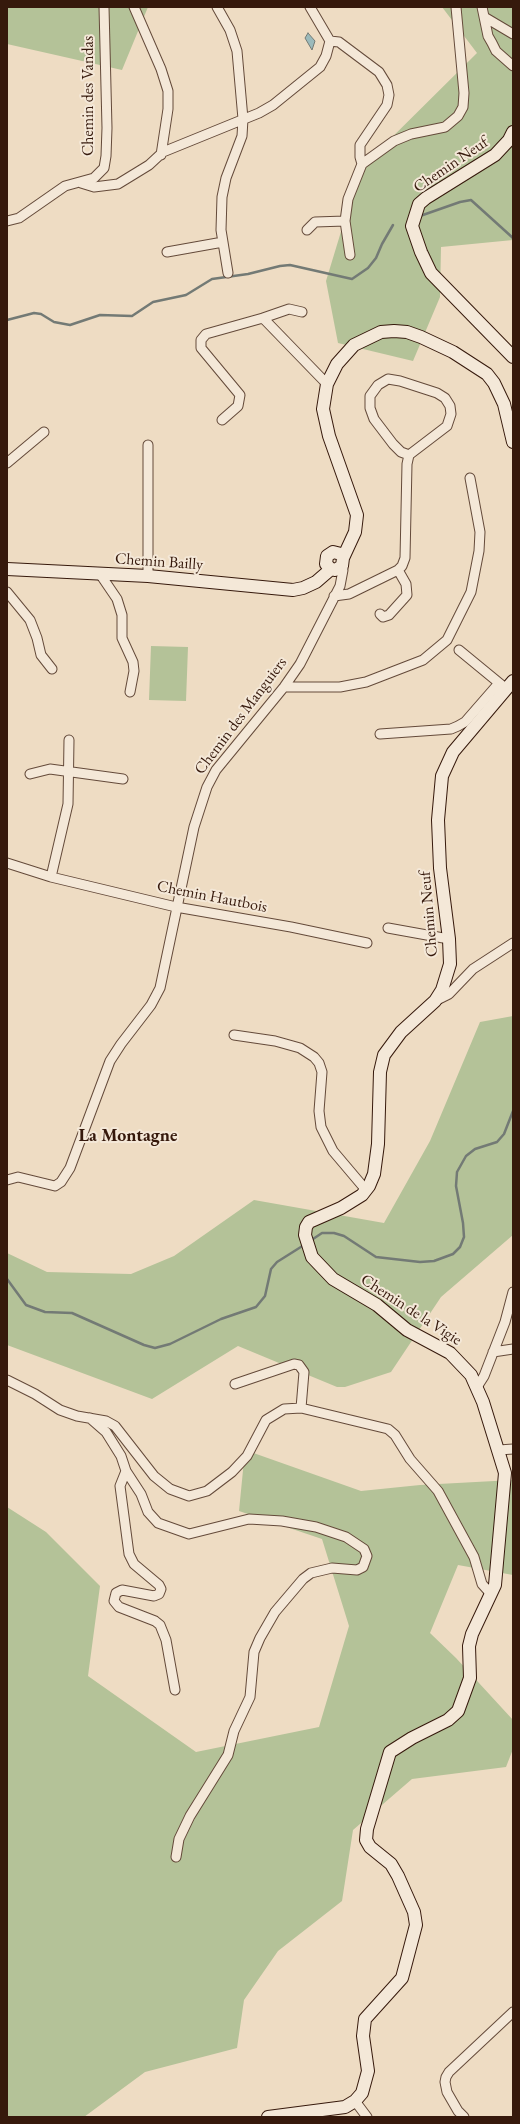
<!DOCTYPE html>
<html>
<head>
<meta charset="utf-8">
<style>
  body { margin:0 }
  #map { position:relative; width:520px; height:2124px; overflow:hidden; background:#eedcc3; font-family:"EB Garamond",serif }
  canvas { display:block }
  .frame { position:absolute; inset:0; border:8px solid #36190c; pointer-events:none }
</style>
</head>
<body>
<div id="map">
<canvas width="520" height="2124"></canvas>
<div class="frame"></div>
</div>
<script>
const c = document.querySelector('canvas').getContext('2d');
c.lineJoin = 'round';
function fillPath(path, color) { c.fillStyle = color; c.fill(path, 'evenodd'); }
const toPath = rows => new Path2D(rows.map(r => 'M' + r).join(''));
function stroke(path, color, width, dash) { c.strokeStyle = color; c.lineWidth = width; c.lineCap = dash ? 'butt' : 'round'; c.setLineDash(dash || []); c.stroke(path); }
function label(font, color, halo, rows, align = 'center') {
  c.font = font + ' "EB Garamond",serif'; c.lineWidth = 4; c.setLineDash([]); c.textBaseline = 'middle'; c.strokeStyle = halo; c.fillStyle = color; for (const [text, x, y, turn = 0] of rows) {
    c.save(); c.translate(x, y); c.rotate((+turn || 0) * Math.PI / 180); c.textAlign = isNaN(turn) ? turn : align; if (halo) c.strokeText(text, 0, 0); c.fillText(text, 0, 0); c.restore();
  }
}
fillPath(toPath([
  [7,7,148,7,122,70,7,44],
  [442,7,513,7,513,240,441,247,440,297,413,361,338,343,326,281,360,169,477,53],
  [151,646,188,647,186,701,149,700],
  [513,1016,513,1235,441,1297,391,1372,345,1387,337,1387,238,1346,152,1399,7,1345,7,1253,47,1272,131,1274,174,1256,254,1200,384,1223,430,1141,480,1022],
  [245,1450,361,1491,420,1485,513,1480,513,1575,458,1565,430,1633,456,1658,513,1720,513,1749,506,1767,412,1779,353,1830,342,1901,278,1951,244,2000,237,2048,145,2072,84,2117,7,2117,7,1507,46,1532,100,1586,88,1676,196,1752,319,1727,349,1626,322,1539,239,1511]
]), '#b4c298');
const water = toPath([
  [308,33,315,41,312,50,305,38,308,33]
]);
fillPath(water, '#9bbabb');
stroke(water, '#737a75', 1);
stroke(toPath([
  [420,216,460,202,471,200,513,238],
  [7,320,34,313,41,314,54,322,70,325,100,315,132,316,153,302,186,295,212,279,248,274,280,266,290,265,352,279,368,268,376,258,382,244,393,225],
  [310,1241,322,1233,334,1233,344,1236,376,1257,420,1262,434,1261,453,1254,460,1247,464,1237,463,1223,456,1186,457,1172,466,1156,475,1149,497,1142,504,1134,513,1111],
  [7,1279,26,1305,45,1312,72,1313,144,1345,155,1348,170,1344,221,1319,256,1307,265,1296,271,1269,277,1262,304,1245]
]), '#737a75', 2.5);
const street = toPath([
  [134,7,161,69,168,91,168,109,161,155],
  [217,7,230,30,237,51,243,119,242,136,226,178,222,197,221,230,228,273],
  [310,7,330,41],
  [482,7,488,36,492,43,496,51,513,66],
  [486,18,513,34],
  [81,183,94,187,118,184,149,165,163,152,259,113,273,105,320,67,326,56,330,41,339,42,379,72,387,85,389,95,387,105,360,145,360,157,362,164],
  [7,221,19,218,65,186,94,178,104,168,106,156,107,128,104,7],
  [307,230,315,222,345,221],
  [167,252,223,242],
  [350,255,345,221,348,199,362,164,394,141,411,134,445,127,458,116,463,107,464,93,456,7],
  [263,318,289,309,302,312],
  [222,420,238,406,240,395,201,348,201,340,206,334,263,318,327,384],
  [7,463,44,432],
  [100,574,117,599,122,615,122,638,133,662,134,671,130,692],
  [148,576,148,445],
  [7,592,30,620,37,638,41,655,52,669],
  [334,596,349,594,398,570,402,566,405,558,407,464,409,455,401,452,393,444,374,419,370,408,370,396,378,385,388,379,400,381,437,393,445,398,450,406,451,414,447,426,409,455],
  [380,614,383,617,389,615,407,595,406,584,398,570],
  [459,650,504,687],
  [284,687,340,687,366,682,423,660,447,640,471,592,479,551,480,532,470,478],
  [380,734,451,729,458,726,465,722,499,683],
  [30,774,50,769,123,779],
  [7,863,51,877,176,907,291,927,367,943],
  [51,877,68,804,69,740],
  [388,928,449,939],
  [435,1001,449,994,473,969,513,943],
  [234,1035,275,1041,300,1048,314,1057,319,1063,322,1072,319,1111,321,1127,333,1151,366,1190],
  [7,1180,18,1177,55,1186,61,1182,70,1168,110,1061,121,1044,151,1005,160,988,194,827,207,787,216,770,284,687,300,664,340,586,343,570,342,566],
  [493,1352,513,1349],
  [7,1380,35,1394,60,1410,77,1416,106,1421,115,1426,154,1476,170,1489,189,1496,207,1491,232,1472,247,1456,266,1420,284,1409,301,1408,388,1429,395,1435,410,1459,438,1491,474,1557,482,1584,491,1594],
  [235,1384,294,1364,299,1365,304,1372,301,1408],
  [477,1387,484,1376,505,1322,513,1292],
  [90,1418,106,1432,121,1456,126,1471,141,1494,148,1512,158,1523,189,1534,249,1519,282,1521,316,1527,346,1537,364,1549,367,1556,363,1567,357,1570,332,1568,311,1573,303,1579,275,1612,260,1638,254,1652,250,1697,234,1731,228,1755,190,1816,179,1839,176,1857],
  [499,1450,513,1449],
  [126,1471,120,1486,129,1554,134,1564,159,1585,161,1589,159,1594,154,1596,122,1590,116,1593,114,1601,119,1607,155,1621,160,1625,166,1640,175,1690],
  [355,2101,367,2117],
  [464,2117,458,2111,447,2092,445,2082,446,2077,449,2072,513,2012]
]);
const secondary = toPath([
  [513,132,509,140,495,155,426,198,419,204,412,226,421,252,431,273,513,357],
  [343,558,341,554,333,552,327,556,326,564,331,569,335,570,342,566,343,558,355,532,357,515,329,436,323,409,327,384,337,364,354,345,381,332,394,331,407,332,421,337,453,352,487,374,494,383,504,404,513,442],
  [7,569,148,576,293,590,303,588,316,582,331,569],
  [268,2117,345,2107,355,2101,362,2093,368,2071,363,2036,365,2019,402,1978,416,1925,414,1912,398,1876,391,1864,370,1847,366,1840,367,1829,390,1752,412,1738,448,1720,458,1711,470,1678,469,1646,472,1634,495,1585,505,1473,483,1402,471,1375,450,1353,407,1330,377,1305,333,1279,312,1257,305,1235,306,1227,309,1222,341,1208,362,1195,369,1186,374,1174,378,1144,380,1072,384,1055,401,1032,435,1001,442,990,450,964,449,939,440,868,438,820,442,776,453,752,513,681]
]);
stroke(street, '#644a3a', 11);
stroke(secondary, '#36190c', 14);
stroke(street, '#f4e8d8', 9);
stroke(secondary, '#f4e8d8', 12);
label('16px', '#36190c', '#f4e8d8', [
  ["Chemin des Vandas",89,96,-90],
  ["Chemin Neuf",451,165,-34],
  ["Chemin Bailly",159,562,4],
  ["Chemin des Manguiers",241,716,-53],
  ["Chemin Hautbois",212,897,11],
  ["Chemin Neuf",429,914,-95],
  ["Chemin de la Vigie",411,1310,33]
]);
label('bold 18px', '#36190c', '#f4e8d8', [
  ["La Montagne",128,1136]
]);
</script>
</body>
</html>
